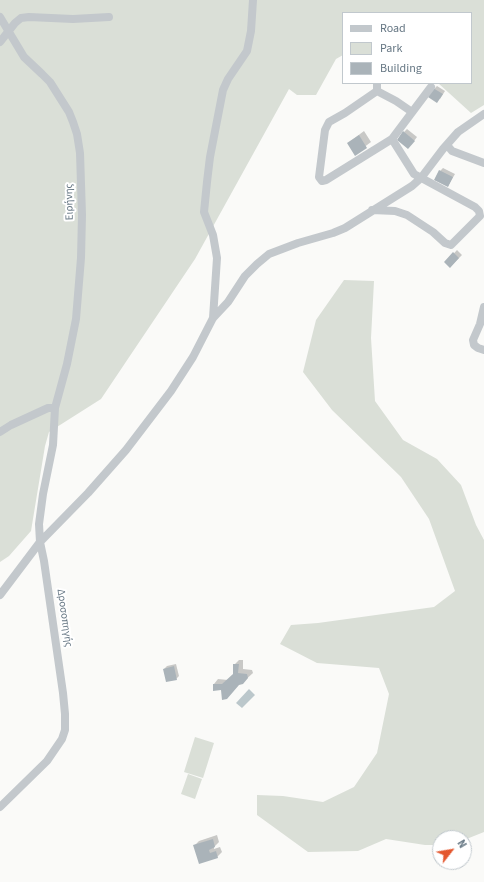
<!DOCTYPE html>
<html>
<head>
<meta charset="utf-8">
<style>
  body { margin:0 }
  #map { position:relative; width:484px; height:882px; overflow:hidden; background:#fafaf8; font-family:"Source Sans 3",sans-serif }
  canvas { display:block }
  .legend { position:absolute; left:342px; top:12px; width:130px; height:72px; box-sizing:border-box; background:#fff; border:1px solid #c1c8cd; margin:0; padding:5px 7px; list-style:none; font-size:12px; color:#657683 }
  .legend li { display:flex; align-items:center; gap:8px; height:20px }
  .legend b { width:20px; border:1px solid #c1c8cd }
  .north { position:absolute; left:432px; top:830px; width:40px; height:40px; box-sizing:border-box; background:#fff; border:1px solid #c1c8cd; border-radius:50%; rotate:59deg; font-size:11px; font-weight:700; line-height:16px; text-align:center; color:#657683 }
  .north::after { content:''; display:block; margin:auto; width:14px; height:18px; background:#e4572e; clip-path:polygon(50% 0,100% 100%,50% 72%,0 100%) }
</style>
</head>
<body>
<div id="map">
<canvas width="484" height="882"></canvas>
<ul class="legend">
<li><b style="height:5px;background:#c3c8cc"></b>Road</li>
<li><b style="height:11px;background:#dadfd7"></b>Park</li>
<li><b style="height:11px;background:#aab3b9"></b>Building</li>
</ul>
<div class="north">N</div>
</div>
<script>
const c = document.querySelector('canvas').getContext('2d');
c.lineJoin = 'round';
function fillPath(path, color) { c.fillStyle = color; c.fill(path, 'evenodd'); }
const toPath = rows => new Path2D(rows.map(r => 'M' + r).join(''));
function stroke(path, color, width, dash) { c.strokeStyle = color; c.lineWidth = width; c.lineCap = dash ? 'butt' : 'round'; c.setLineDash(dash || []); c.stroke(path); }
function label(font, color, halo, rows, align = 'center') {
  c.font = font + ' "Source Sans 3",sans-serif'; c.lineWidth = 4; c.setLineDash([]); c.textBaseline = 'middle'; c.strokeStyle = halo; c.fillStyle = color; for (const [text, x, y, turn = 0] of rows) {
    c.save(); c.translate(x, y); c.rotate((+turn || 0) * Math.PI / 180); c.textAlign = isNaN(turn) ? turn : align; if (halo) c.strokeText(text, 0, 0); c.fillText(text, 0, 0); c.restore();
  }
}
fillPath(toPath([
  [0,0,484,0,484,105,471,113,438,83,471,83,471,13,343,13,343,55,336,59,316,95,297,95,289,89,195,259,101,399,49,432,45,446,31,531,9,556,0,562],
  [344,280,374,281,371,338,375,401,403,440,437,459,461,485,476,525,484,540,484,832,464,840,464,838,440,838,440,845,425,845,386,839,358,851,308,852,257,815,257,795,283,796,323,802,354,787,377,753,389,694,379,668,317,663,280,644,291,625,318,623,434,607,455,591,429,519,401,477,332,410,303,372,316,320],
  [195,737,214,743,203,778,184,772],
  [188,774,202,779,195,799,181,794]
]), '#dadfd7');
fillPath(toPath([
  [249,689,255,695,242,708,236,703]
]), '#bbc7cb');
fillPath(toPath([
  [437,86,445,91,440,99,434,89],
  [407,129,417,137,411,145,404,132],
  [364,131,371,142,355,154,348,143],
  [443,168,455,174,448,186,440,171],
  [457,250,462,255,450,267,446,262],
  [239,660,243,660,243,669,252,670,253,673,242,683,222,689,214,684,218,679,228,680,234,674,234,665],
  [176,664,179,676,176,679,164,669,167,666],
  [217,835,219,842,214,847,214,849,220,847,222,852,217,857,194,846,199,841]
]), '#0003');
fillPath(toPath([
  [433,88,443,94,437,103,428,97],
  [403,131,415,141,408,149,397,140],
  [359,135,367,148,355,156,347,143],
  [439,170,453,177,448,187,434,180],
  [453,252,459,258,450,268,444,262],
  [233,664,239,664,238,673,247,674,248,678,243,684,239,685,227,699,222,700,221,690,213,691,213,684,222,684,233,674],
  [174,666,177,680,166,682,163,669],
  [213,839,215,847,209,850,210,853,216,851,218,858,199,864,193,845]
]), '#aab3b9');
stroke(toPath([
  [0,17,24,57,42,74,50,82,69,112,73,122,77,134,80,153,82,215,81,258,76,319,67,364,55,408,53,445,43,494,39,524,40,542,44,561,63,693,65,714,65,730,62,739,47,761,0,807],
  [0,42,15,23,21,18,29,17,73,19,109,17],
  [377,83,377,91,396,101,412,112],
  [377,91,345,113,329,122,325,130,319,177,322,181,326,180,392,139,431,87],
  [447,145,452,151,484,163],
  [372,210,395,211,407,215,433,232,445,243,451,245,480,216,479,211,475,207,414,174,392,139],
  [484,307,480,324,473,340,474,345,478,348,484,350],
  [213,318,217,258,213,235,204,212,207,182,210,157,223,90,228,79,247,51,251,31,253,0],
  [0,432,11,425,48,408,55,408],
  [0,595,40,542,88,493,126,450,171,391,193,357,213,318,228,302,245,276,257,264,269,254,298,243,333,233,345,228,412,186,421,178,443,149,458,132,484,114]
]), '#c3c8cc', 8);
label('11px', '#657683', '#fff', [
  ["Ειρήνης",70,202,-91],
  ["Δροσοπηγής",64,618,82]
]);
</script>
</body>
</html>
